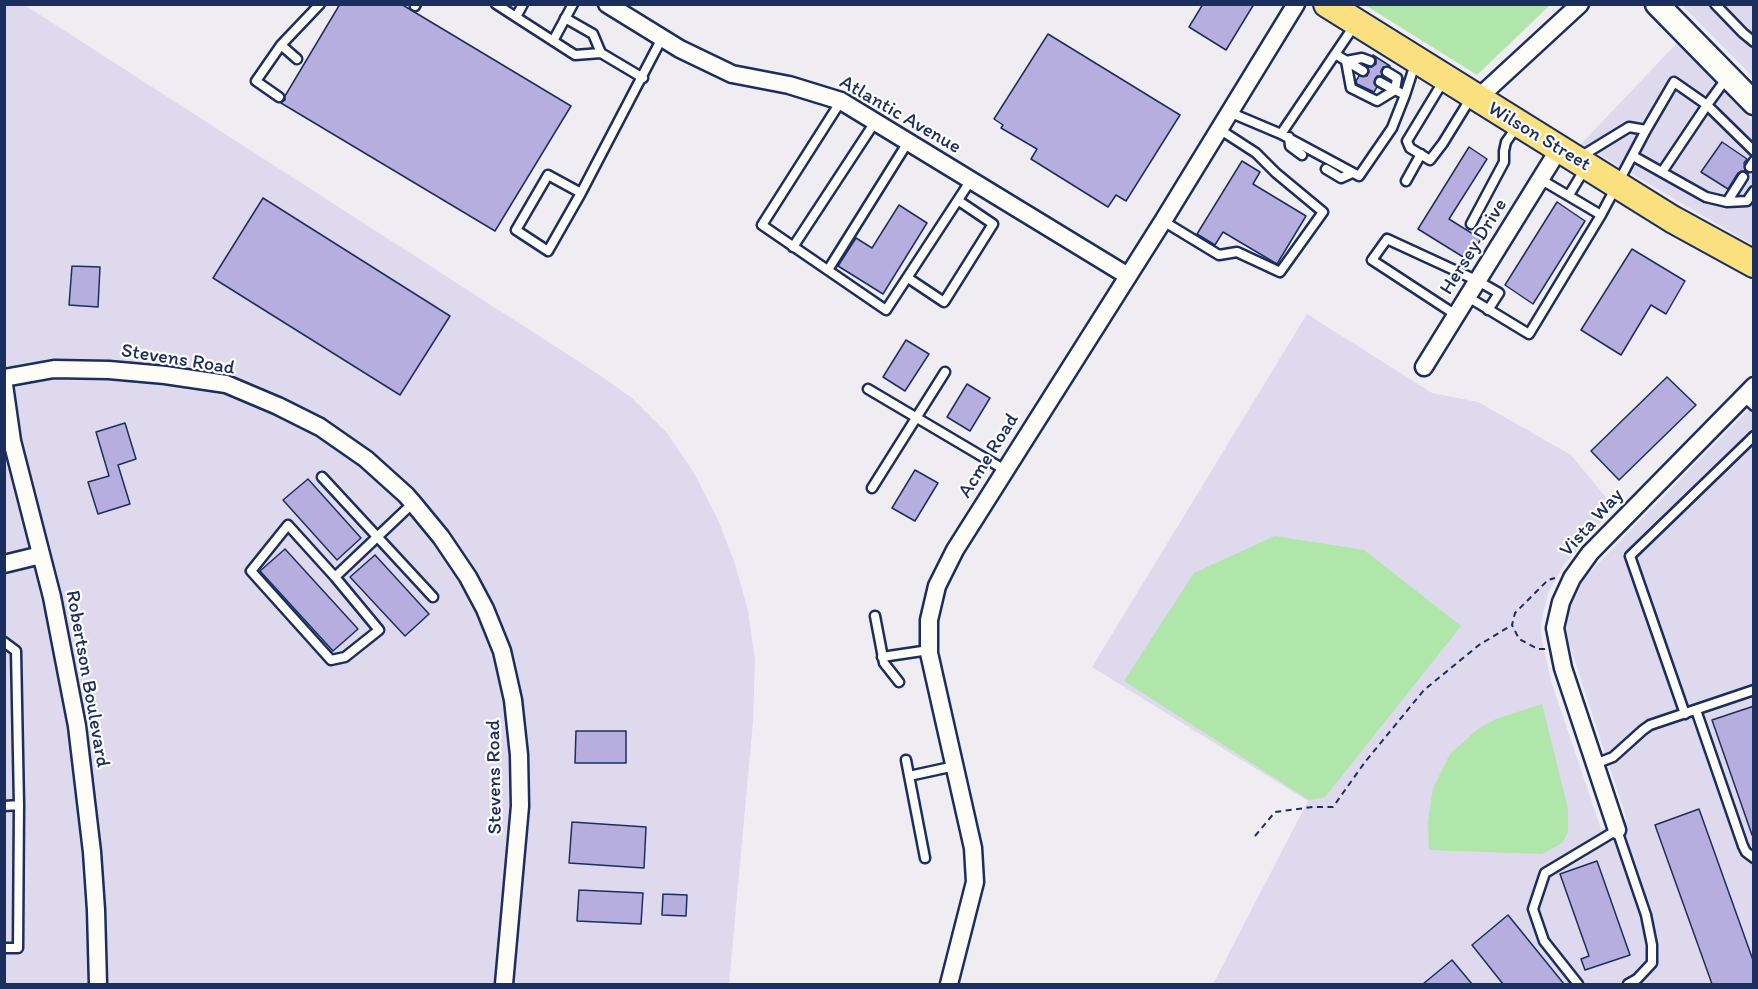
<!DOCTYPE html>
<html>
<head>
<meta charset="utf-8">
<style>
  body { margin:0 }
  #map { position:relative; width:1758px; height:989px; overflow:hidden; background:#efecf2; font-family:Itim,sans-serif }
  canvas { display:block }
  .frame { position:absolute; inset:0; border:6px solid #1b2f5e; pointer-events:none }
</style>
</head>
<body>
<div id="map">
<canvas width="1758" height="989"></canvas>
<div class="frame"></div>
</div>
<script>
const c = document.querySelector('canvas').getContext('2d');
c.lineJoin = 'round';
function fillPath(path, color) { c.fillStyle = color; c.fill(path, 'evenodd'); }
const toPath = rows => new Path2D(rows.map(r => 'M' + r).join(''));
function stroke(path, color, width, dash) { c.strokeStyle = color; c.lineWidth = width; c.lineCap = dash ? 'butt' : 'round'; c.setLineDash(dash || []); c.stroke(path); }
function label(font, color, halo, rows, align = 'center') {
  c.font = font + ' Itim,sans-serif'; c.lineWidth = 4.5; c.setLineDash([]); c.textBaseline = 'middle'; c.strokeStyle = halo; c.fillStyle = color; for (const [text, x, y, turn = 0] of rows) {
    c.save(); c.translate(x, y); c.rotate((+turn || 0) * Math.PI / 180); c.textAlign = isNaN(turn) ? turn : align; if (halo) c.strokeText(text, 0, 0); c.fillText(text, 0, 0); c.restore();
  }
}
fillPath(toPath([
  [23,4,595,372,632,398,667,433,694,473,718,520,735,564,748,611,755,660,753,721,729,984,5,984,4,5],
  [1682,5,1753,5,1753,77],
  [1677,43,1753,122,1753,245,1581,144],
  [1307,314,1432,393,1478,402,1571,455,1614,507,1562,567,1548,594,1542,617,1541,628,1542,642,1552,684,1601,829,1627,820,1569,643,1566,630,1567,618,1574,593,1580,582,1753,405,1753,984,1213,984,1308,801,1092,667]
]), '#ded9ec');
fillPath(toPath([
  [1365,5,1550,5,1477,75],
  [1275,536,1364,550,1461,626,1325,797,1309,800,1124,681,1194,573],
  [1542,704,1568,809,1568,832,1562,843,1542,854,1429,850,1428,822,1433,788,1450,754,1478,729,1496,719]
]), '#b0e6a9');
const building = toPath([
  [340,4,401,4,571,106,495,231,281,103,285,100,285,96,340,4],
  [1203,4,1254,4,1226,50,1189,27,1203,4],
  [1048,34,1180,115,1126,201,1116,195,1108,207,1031,159,1037,149,1001,128,1003,125,994,119,1048,34],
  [1373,55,1390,66,1383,67,1381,71,1382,76,1377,76,1375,79,1374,83,1377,87,1374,92,1357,84,1356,81,1359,76,1367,76,1369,72,1368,67,1372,67,1376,64,1376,59,1373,55],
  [1722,142,1747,159,1744,163,1745,171,1741,171,1738,173,1728,189,1701,172,1722,142],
  [1469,147,1487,159,1449,219,1481,239,1468,260,1418,229,1469,147],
  [1242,161,1260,172,1253,184,1306,216,1277,264,1223,232,1215,245,1197,234,1242,161],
  [263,198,450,316,400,395,213,278,263,198],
  [1557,202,1585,221,1533,304,1505,285,1557,202],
  [899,205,927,223,883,294,838,266,856,238,872,248,899,205],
  [1632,249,1685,281,1666,314,1651,305,1621,355,1581,330,1632,249],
  [72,266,100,267,98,307,69,305,72,266],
  [906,340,929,354,905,391,883,377,906,340],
  [1667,377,1696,405,1619,480,1591,451,1667,377],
  [967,384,990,398,970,431,947,417,967,384],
  [125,423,136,459,118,465,130,504,98,514,88,482,109,476,96,432,125,423],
  [915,470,938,483,915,521,892,508,915,470],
  [308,479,361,538,337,560,283,500,308,479],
  [285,549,358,629,333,651,260,571,285,549],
  [375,555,429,614,405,636,350,577,375,555],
  [1754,706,1754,835,1752,835,1712,720,1754,706],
  [576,731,626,731,626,763,575,763,576,731],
  [1699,809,1754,963,1754,984,1712,984,1655,825,1699,809],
  [572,822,646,827,644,868,569,863,572,822],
  [1597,861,1630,955,1585,970,1581,959,1589,956,1560,874,1597,861],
  [579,890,643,893,641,924,577,921,579,890],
  [663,894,687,895,686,916,662,915,663,894],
  [1508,915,1564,984,1503,984,1472,945,1508,915],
  [1452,960,1472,984,1423,984,1452,960]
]);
fillPath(building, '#b6aedf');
stroke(building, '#1b2f5e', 1.5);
const lane = toPath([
  [496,4,516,17,523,4],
  [1715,4,1743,33,1754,42],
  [415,6,416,4],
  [516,17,575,55,601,53,643,78],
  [565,18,593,34,601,53],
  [553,41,573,4],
  [281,45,297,59],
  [1335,54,1363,71],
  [1370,61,1362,58,1346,61,1351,88,1377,101,1395,90,1380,82],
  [1387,72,1397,78,1395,90,1405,95],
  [1444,80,1407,141,1410,148,1430,160,1443,143,1472,96],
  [279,97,256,81,281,45,320,4],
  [841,101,762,225,886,310,971,180],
  [1229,112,1281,134,1354,26],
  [1281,134,1359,176,1392,128,1405,95,1415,64],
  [1289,137,1290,146,1302,155],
  [1633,156,1706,197,1727,202,1743,177],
  [1580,157,1629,127,1646,130],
  [1750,167,1754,161],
  [1326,169,1341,178,1352,173],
  [1662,172,1707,105,1754,151],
  [1540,179,1601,215],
  [1406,181,1421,154],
  [581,193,548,251,516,230,548,175,581,193,662,38],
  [1569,195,1586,167],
  [1727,202,1747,201,1754,191],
  [1163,221,1219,255,1237,252,1280,272,1323,212,1276,173,1256,153,1219,129],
  [1471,224,1504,162,1504,151,1506,142,1518,125],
  [793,247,875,122],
  [828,270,908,142],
  [908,278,944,302,993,224,959,201],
  [1468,297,1529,334,1601,215,1646,130,1674,82,1707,105,1726,79],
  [1456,315,1372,260,1387,239,1478,281,1499,293,1488,310],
  [868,389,1005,470],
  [1743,396,1754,406],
  [322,477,433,597],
  [872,488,945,372],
  [335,577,379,630,345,657,331,660,251,571,288,525,335,577,413,503],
  [875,616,884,663,899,682],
  [4,642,16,651,19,805],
  [882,657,929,650],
  [1696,710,1743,846,1746,852,1754,858],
  [1685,714,1630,556,1754,436],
  [906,760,925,858],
  [1595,764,1613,757,1643,730,1650,725,1754,690],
  [909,776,955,766],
  [4,806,19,805,18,948,4,948],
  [1578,984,1544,941,1533,909,1545,873,1617,830,1646,915,1652,945,1652,963,1637,979,1628,984]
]);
const street = toPath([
  [607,4,680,49,732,74,789,85,841,101,1128,276],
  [1477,99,1580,4],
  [1424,367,1559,149],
  [4,378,54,369,109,370,165,375,226,384,278,406,320,427,366,459,406,495,413,503,441,537,468,577,485,609,502,651,513,700,519,755,520,806,504,984],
  [4,385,12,441,52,597,77,726,92,852,96,910,98,984],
  [4,564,41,555],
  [1617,830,1563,668,1555,628,1561,602,1572,578,1590,553,1754,386],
  [949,984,975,882,973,848,929,653,929,620,937,586,955,550,1163,221,1296,4]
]);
const secondary = toPath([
  [1657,4,1754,103]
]);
const primary = toPath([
  [1327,4,1672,219,1754,264]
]);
stroke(lane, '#1b2f5e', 13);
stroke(street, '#1b2f5e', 21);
stroke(secondary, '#1b2f5e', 27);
stroke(primary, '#1b2f5e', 30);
stroke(toPath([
  [1545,649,1538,649,1519,639,1512,625,1515,613,1548,580,1555,578],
  [1255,836,1275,812,1313,807,1333,807,1365,762,1424,690,1479,645,1512,625]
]), '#1b2f5e', 2, [6, 4.5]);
stroke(lane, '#fdfcf7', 8);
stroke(street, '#fdfcf7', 16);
stroke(secondary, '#fdfcf7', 22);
stroke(primary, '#fbe080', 26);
label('20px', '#1b2f5e', '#fdfcf7', [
  ["Atlantic Avenue",900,115,30],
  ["Wilson Street",1539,137,31],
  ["Hersey Drive",1474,247,-58],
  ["Stevens Road",178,360,9],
  ["Acme Road",989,456,-58],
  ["Vista Way",1592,523,-48],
  ["Robertson Boulevard",87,679,80],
  ["Stevens Road",495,777,-91]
]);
</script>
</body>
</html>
